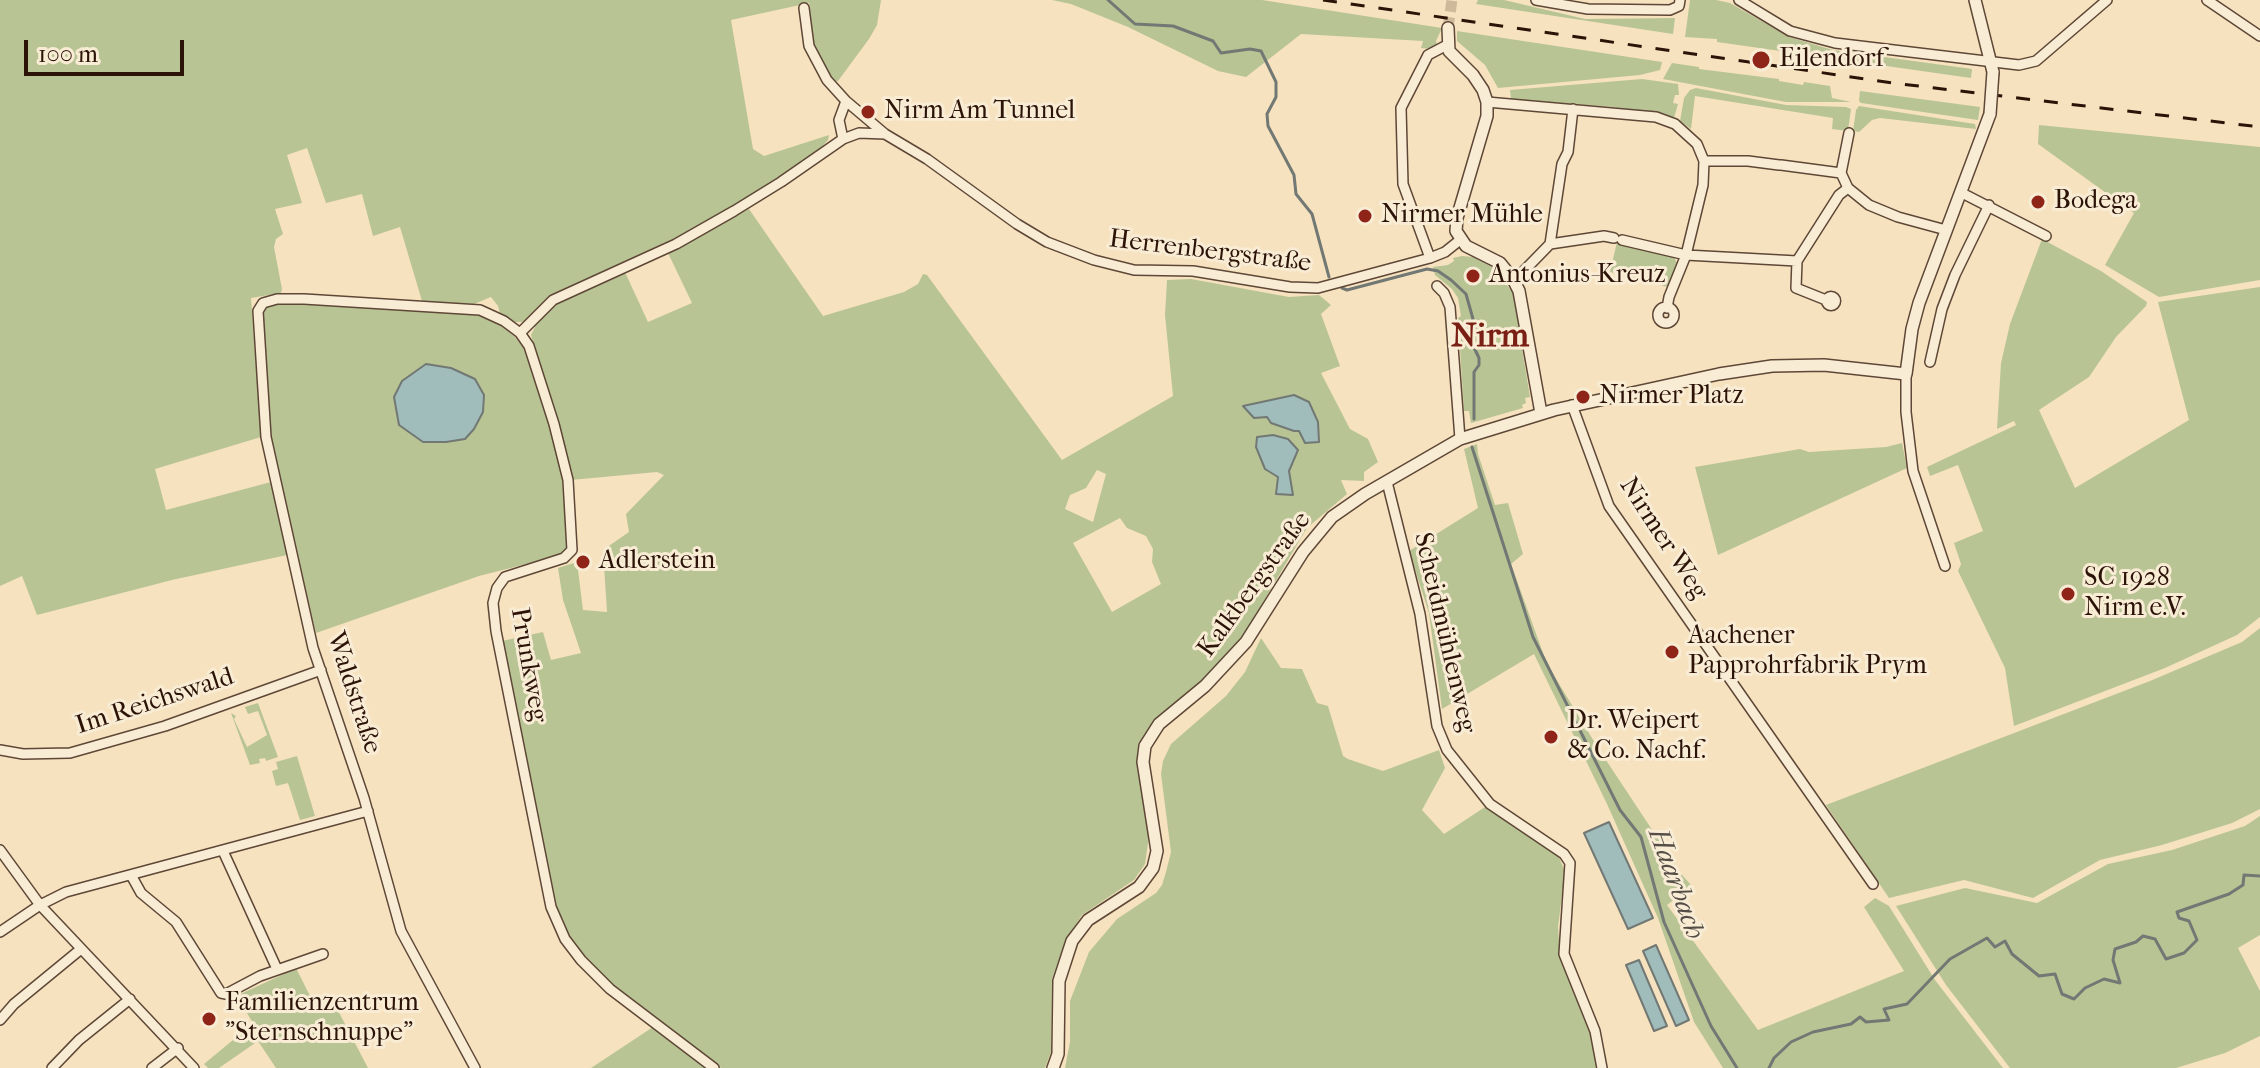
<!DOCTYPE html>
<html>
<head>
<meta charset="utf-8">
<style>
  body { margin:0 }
  #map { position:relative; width:2260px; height:1068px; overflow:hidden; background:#f6e2bf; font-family:"IM FELL French Canon",serif }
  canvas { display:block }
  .scale { position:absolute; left:24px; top:40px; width:160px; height:36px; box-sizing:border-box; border:4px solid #2c1308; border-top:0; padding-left:10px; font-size:24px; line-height:28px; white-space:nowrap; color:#2c1308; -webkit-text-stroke:6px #f9ecd5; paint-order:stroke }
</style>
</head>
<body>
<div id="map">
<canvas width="2260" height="1068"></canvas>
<div class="scale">100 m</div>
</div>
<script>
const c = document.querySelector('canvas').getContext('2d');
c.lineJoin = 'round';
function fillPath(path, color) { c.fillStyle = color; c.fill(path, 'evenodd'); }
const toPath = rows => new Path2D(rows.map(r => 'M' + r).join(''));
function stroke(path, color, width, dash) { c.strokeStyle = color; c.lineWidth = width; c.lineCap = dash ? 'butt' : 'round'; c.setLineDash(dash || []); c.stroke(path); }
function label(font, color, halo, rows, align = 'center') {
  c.font = font + ' "IM FELL French Canon",serif'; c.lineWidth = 6; c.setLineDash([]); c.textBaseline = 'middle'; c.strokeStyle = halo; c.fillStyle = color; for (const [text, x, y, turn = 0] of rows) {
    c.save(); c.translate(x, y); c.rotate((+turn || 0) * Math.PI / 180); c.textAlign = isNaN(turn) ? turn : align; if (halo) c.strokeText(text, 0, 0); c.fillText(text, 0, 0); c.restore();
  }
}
fillPath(toPath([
  [0,0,881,0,877,25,869,39,838,81,834,82,813,44,809,3,731,20,753,149,764,156,829,135,828,140,819,150,780,178,733,206,675,238,552,296,523,322,515,322,500,314,498,306,491,297,474,304,422,301,400,227,373,236,362,194,326,203,307,148,287,155,302,203,275,209,283,234,276,239,274,247,282,289,281,293,251,298,261,437,155,469,166,510,271,482,287,555,172,580,37,615,22,576,0,586],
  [1052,0,1262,0,1442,28,1436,41,1437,45,1431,49,1421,48,1423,41,1301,34,1246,77,1218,71,1128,27,1071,4],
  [1478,0,1504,0,1585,19,1675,18,1673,34,1476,4],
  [1690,0,1716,0,1730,3,1789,37,1833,50,1972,69,1971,78,1717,42,1717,39,1685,37],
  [1457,31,1662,62,1660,70,1640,75,1498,88,1485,65,1457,41],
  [1672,63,1699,67,1699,69,1779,79,1779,81,1803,85,1804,82,1830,86,1832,98,1851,102,1786,102,1663,79],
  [1642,79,1678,84,1679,95,1675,95,1673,103,1678,104,1674,118,1613,107,1511,99,1510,90],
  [1696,88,1786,105,1846,107,1851,109,1848,131,1832,129,1833,118,1695,96,1691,129,1680,121,1684,98,1690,90],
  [1860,91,1980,107,1978,120,1861,103,1859,101],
  [1859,106,1975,124,1976,129,1880,118,1872,120,1859,132,1853,131,1856,110],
  [2039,125,2260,147,2260,280,2159,297,2105,265,2134,213,2038,144],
  [749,209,823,316,904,292,918,284,923,274,927,275,1062,460,1173,396,1165,315,1167,280,1191,279,1289,297,1319,295,1331,305,1321,314,1340,366,1321,373,1350,429,1368,439,1378,462,1364,472,1364,481,1341,480,1347,494,1307,528,1249,626,1227,657,1203,683,1155,722,1138,746,1137,763,1149,836,1145,864,1134,880,1082,915,1066,939,1052,979,1051,1052,1045,1068,721,1068,657,1023,612,986,583,958,565,931,554,900,502,641,543,632,551,660,581,653,563,600,558,568,577,562,583,610,607,612,603,550,629,532,626,514,664,475,657,472,571,480,531,335,537,323,558,303,624,270,648,322,692,303,668,253],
  [1294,395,1309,402,1318,422,1293,431,1272,423,1267,417,1244,407],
  [1273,435,1288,439,1298,450,1277,494,1278,477],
  [1097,470,1106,474,1093,522,1065,509,1070,495,1086,488],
  [1120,518,1127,528,1146,536,1153,549,1152,562,1161,584,1112,612,1073,543],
  [2042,239,2101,271,2147,302,2146,306,2116,337,2089,377,2039,410,2075,488,2189,420,2158,302,2260,287,2260,617,2237,635,2165,668,2014,726,2005,668,1958,571,1961,564,1954,543,1983,531,1958,465,1930,476,1927,467,2016,425,2014,421,1997,429,2001,363,2010,324],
  [1617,242,1674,257,1677,263,1668,287,1610,272],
  [1462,256,1473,257,1494,268,1513,293,1530,397,1525,398,1526,403,1522,405,1523,408,1471,423,1469,411,1464,411,1458,318,1461,316,1458,298,1452,289,1435,275,1433,267,1448,265,1454,261,1453,258],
  [277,303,480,315,501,326,515,337,525,350,538,384,564,483,567,548,562,555,479,576,316,633,292,543,270,436,262,311,266,306],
  [1902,443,1907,468,1718,555,1695,467,1800,449,1809,452,1886,447],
  [1477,444,1478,454,1495,505,1508,503,1523,554,1511,564,1547,664,1598,748,1682,875,1692,886,1667,905,1758,1030,1904,971,1864,907,1875,898,1889,906,1935,980,2003,1068,1723,1068,1694,1022,1658,918,1607,804,1534,654,1442,709,1429,613,1409,551,1478,508,1464,449],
  [2260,628,2260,809,2232,823,2162,845,2100,860,2033,898,1964,880,1889,898,1826,805,2150,681,2242,642],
  [1261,638,1281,668,1302,669,1317,703,1328,706,1343,756,1348,759,1383,771,1439,750,1445,768,1422,810,1444,834,1485,807,1559,857,1565,872,1558,927,1560,955,1591,1033,1597,1068,1065,1068,1070,1042,1070,1001,1089,952,1117,919,1156,893,1162,885,1166,872,1171,852,1161,774,1163,761,1171,744,1226,696,1245,672],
  [258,703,278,757,266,761,265,758,259,759,260,763,250,765,231,713,236,716,234,719,247,747,267,735,258,711,248,714,245,707],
  [297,756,315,816,300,820,288,783,276,786,272,771,278,769,276,762],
  [2260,816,2260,935,2238,948,2260,991,2260,1036,2225,1053,2176,1068,2010,1068,1946,985,1896,906,1965,888,2037,903,2108,864,2172,850,2245,826],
  [296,968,316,1008,333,1001,368,1068,276,1068,258,1041,219,1068,208,1068,204,1064,239,1035,257,1029,236,996,284,974,284,971],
  [653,1027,708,1068,591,1068]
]), '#b9c495');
const water = toPath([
  [426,364,451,368,475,379,484,395,483,412,474,429,465,439,446,442,423,442,399,425,394,397,402,381,426,364],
  [1294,395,1309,402,1318,422,1319,442,1305,443,1299,431,1294,431,1271,423,1267,417,1254,418,1243,406,1294,395],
  [1273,435,1288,439,1298,450,1289,471,1293,495,1276,494,1278,477,1265,469,1256,447,1257,437,1273,435],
  [1609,822,1653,918,1628,929,1584,833,1609,822],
  [1656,945,1689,1020,1676,1026,1643,951,1656,945],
  [1639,960,1667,1026,1654,1031,1626,965,1639,960]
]);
fillPath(water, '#a0bcbb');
stroke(water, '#727873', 2);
stroke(toPath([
  [1108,0,1135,24,1173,26,1213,41,1221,53,1250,49,1261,51,1276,82,1276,97,1267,114,1268,126,1294,175,1296,194,1312,214,1329,277],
  [1342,288,1347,290,1427,269,1438,271,1451,280,1466,294,1473,319,1469,326,1468,335,1479,358,1479,365,1474,372,1474,419],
  [1472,447,1533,637,1620,810,1641,837,1664,922,1711,1026,1737,1068],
  [1769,1068,1774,1058,1791,1042,1813,1032,1851,1024,1860,1017,1866,1022,1889,1020,1884,1009,1907,1004,1950,959,1987,938,1995,947,2005,941,2012,954,2039,976,2055,974,2062,994,2074,999,2085,988,2104,979,2120,983,2113,960,2115,949,2136,942,2143,936,2155,939,2166,959,2184,953,2197,940,2189,921,2179,918,2177,912,2229,894,2243,885,2244,875,2260,876]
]), '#727873', 3);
stroke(toPath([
  [1448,28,1452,0]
]), '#ceb99a', 11, [11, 5.5]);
const minor = toPath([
  [1536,0,1588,9,1670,10,1679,6,1680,0],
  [1739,0,1790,31,1835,43,2019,65,2036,61,2107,0],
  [2207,0,2260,36],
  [804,8,809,46,827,80,846,101],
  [1487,102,1656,117,1675,124,1697,144,1704,161,1703,185,1686,255,1669,297,1667,308],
  [1849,133,1841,173,1848,188,1869,205,1898,217,1946,230],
  [843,139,839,120,846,101,885,134,927,159,1017,224,1047,242,1094,260,1134,270,1193,271,1290,287,1318,288,1430,258,1445,252,1460,240],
  [1704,161,1748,161,1779,165],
  [1781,165,1841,173],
  [1962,193,2046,236],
  [1622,240,1686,255,1797,261],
  [1550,244,1604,236,1614,238],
  [1430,258,1403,184,1401,108,1428,55,1447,45],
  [1514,281,1550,244,1562,164,1568,152,1573,109],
  [1437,286,1444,293,1450,307,1460,439],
  '1826.5 301a4.5 4.5 0 1 1 9 0a4.5 4.5 0 1 1-9 0Z',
  [1826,300,1796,288,1797,261,1839,195,1848,188],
  '1658 315a8 8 0 1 1 16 0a8 8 0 1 1-16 0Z',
  [520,333,553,300,676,244,734,211,781,182,843,139,859,133,885,134],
  [1930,362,1942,309,1955,275,1989,205],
  [1906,374,1906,412,1913,471,1945,566],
  [1572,405,1609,506,1873,884],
  [1387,482,1420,614,1437,726,1447,750,1490,804,1564,854,1570,863,1564,954,1595,1031,1602,1068],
  [0,750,23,754,70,753,165,726,321,670],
  [0,850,40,905,194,1068],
  [223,851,277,969],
  [131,875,141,893,176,922,221,993,226,994,260,976,323,954],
  [0,932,40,905,66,892,368,811],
  [0,1020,14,1004,81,949],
  [52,1068,79,1040,130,999],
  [152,1068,178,1048],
  [475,1068,401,931,364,798,313,648,266,437,258,311,263,303,277,299,304,299,480,310,504,321,520,333,529,346,554,424,568,480,572,550,564,558,505,577,497,588,493,603,496,631,551,907,565,939,581,960,610,989,714,1068]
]);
const tertiary = toPath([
  [1975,0,1993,72],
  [1448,28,1449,51,1473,75,1483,90,1487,102,1487,116,1457,218,1456,231,1466,246,1500,263,1513,279,1519,291,1541,413],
  [1053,1068,1058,1054,1059,981,1072,941,1088,920,1139,887,1153,868,1157,851,1143,762,1145,746,1159,724,1205,686,1246,642,1303,552,1332,517,1365,494,1460,439,1554,410,1719,374,1772,366,1824,365,1906,374,1912,329,1919,303,1990,114]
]);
stroke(minor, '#5e4736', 12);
stroke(tertiary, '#5e4736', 14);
stroke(minor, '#f9ecd5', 9);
stroke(tertiary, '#f9ecd5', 11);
stroke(toPath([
  [1323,0,1893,83,2260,127]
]), '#2c1308', 3, [14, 14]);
const tertiaryBridge = toPath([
  [1990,114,1993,72]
]);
stroke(tertiaryBridge, '#5e4736', 14, []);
stroke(tertiaryBridge, '#f9ecd5', 11);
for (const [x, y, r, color] of [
  [1761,60,10,"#8f2418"],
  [868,112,8,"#8f2418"],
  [2038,202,8,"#8f2418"],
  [1365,216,8,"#8f2418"],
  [1473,276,8,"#8f2418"],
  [1583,397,8,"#8f2418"],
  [583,562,8,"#8f2418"],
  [2068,594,8,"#8f2418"],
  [1672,652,8,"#8f2418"],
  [1551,737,8,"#8f2418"],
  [209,1019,8,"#8f2418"]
]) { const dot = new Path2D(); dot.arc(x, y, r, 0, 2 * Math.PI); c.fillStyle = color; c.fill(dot); stroke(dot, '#f9ecd5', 3); }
label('26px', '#2c1308', '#f9ecd5', [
  ["Eilendorf",1779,60],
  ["Nirm Am Tunnel",884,112],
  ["Bodega",2054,202],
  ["Nirmer Mühle",1381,216],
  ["Antonius-Kreuz",1489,276],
  ["Nirmer Platz",1599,397],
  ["Adlerstein",599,562],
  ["SC 1928",2084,579],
  ["Nirm e.V.",2084,609],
  ["Aachener",1688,637],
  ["Papprohrfabrik Prym",1688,667],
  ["Dr. Weipert",1567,722],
  ["& Co. Nachf.",1567,752],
  ["Familienzentrum",225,1004],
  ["\"Sternschnuppe\"",225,1034]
], 'left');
label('26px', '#2c1308', '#f9ecd5', [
  ["Herrenbergstraße",1210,252,7],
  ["Nirmer Weg",1663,539,57],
  ["Kalkbergstraße",1255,585,-54],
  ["Scheidmühlenweg",1444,633,77],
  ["Prunkweg",528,665,80],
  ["Waldstraße",353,693,72],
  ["Im Reichswald",155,702,-18]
]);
label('italic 28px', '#554e47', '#f9ecd5', [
  ["Haarbach",1675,884,70]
]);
label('bold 34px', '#7a1f14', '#f9ecd5', [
  ["Nirm",1490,338]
]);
</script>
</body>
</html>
